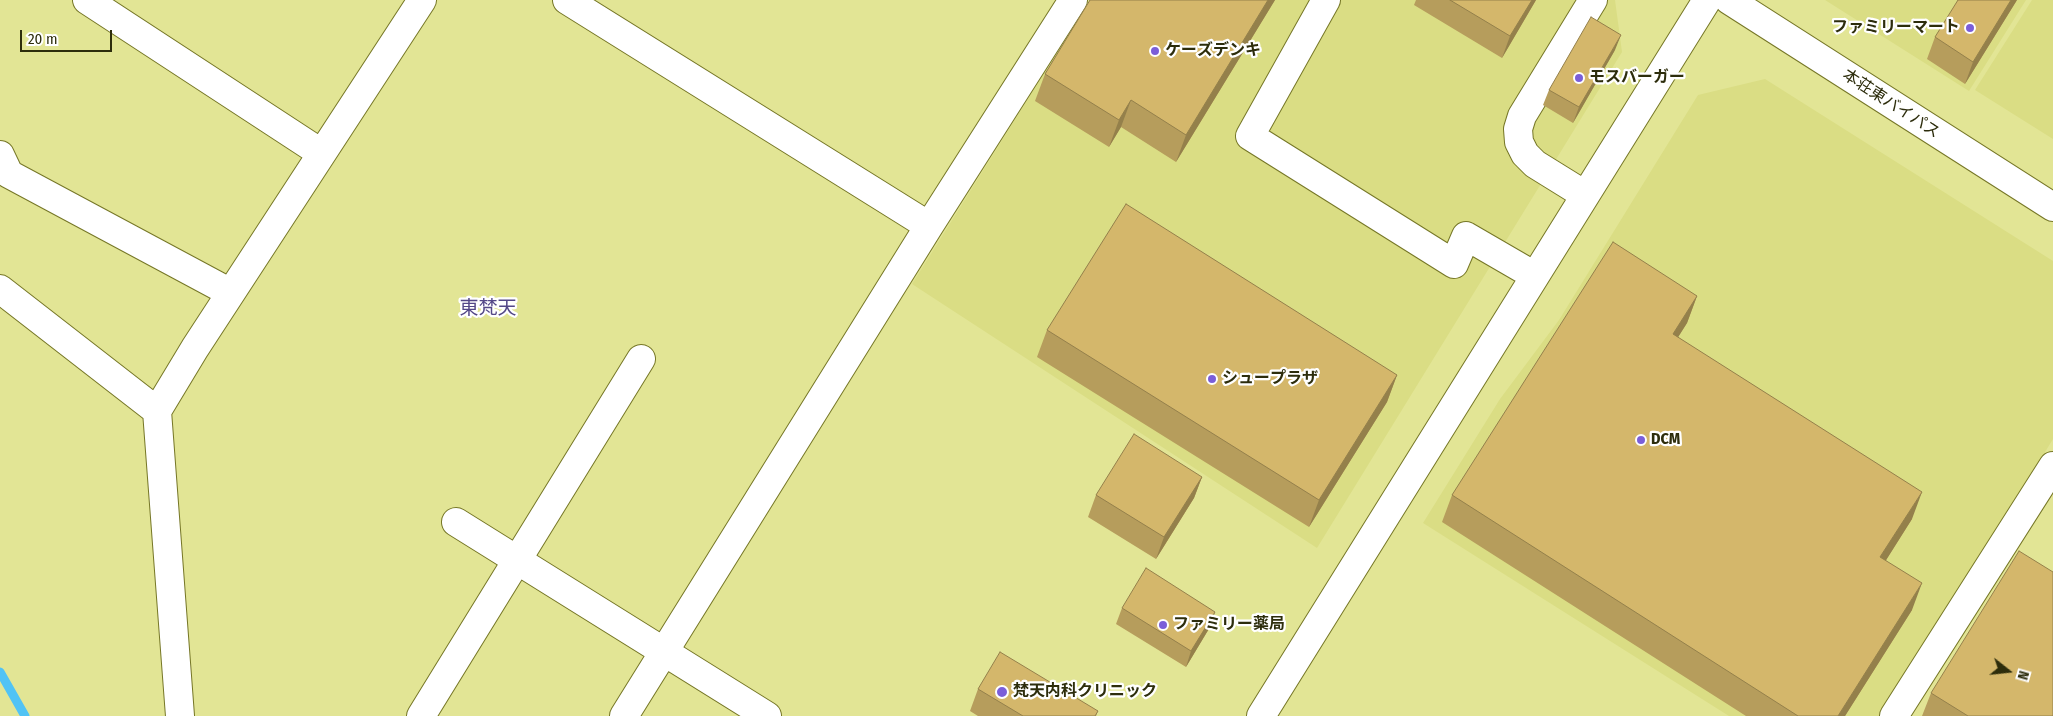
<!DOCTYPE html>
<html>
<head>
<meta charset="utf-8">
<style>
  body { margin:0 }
  #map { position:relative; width:2053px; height:716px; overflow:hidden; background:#e2e595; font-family:"Fira Sans Condensed",sans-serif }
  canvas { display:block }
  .north { position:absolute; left:1983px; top:646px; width:50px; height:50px; -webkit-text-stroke:4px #fff; paint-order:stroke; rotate:106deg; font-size:14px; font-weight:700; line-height:20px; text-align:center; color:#2d2d0c }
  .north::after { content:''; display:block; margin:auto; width:18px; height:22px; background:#2d2d0c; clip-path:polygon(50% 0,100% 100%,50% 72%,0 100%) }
  .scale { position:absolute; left:20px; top:30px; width:92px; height:22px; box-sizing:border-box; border:2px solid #2d2d0c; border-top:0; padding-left:6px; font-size:15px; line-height:18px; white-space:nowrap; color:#2d2d0c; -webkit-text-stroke:4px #fff; paint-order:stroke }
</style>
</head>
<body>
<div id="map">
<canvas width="2053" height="716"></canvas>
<div class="north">N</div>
<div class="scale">20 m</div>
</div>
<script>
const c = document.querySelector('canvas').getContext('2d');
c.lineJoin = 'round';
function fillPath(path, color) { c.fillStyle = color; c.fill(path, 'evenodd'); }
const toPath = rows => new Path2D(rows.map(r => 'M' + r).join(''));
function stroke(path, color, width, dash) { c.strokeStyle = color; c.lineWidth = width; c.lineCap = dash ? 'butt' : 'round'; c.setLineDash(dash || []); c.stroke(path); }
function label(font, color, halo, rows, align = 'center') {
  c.font = font + ' "Fira Sans Condensed","Noto Sans JP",sans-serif'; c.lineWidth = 4.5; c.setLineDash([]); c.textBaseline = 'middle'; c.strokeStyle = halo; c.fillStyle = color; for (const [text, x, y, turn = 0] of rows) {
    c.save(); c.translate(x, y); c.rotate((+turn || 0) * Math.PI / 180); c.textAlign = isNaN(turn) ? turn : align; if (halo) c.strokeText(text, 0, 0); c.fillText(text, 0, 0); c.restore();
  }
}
fillPath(toPath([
  [1090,0,1615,0,1622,52,1317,548,912,284],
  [1825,0,2026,0,1969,91],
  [2032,0,2053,0,2053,139,1975,90],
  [1765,79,2053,261,2053,439,1883,716,1729,716,1423,523,1500,399,1559,320,1698,95]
]), '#dadd84');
stroke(toPath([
  [0,672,25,716]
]), '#51c3f4', 9);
const minor = toPath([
  [87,0,321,153],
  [567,0,929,226],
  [1326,0,1250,136,1454,264,1466,236,1535,276],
  [0,155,9,174,231,293],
  [1585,195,1535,164,1525,154,1519,142,1518,129,1522,116,1593,0],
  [0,289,157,411],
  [456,522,767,716],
  [180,716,157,411,195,348,422,0],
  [421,716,641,359],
  [624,716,929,226,1073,0],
  [1261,716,1707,0],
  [1894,716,2053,466]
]);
const highway = toPath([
  [1729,0,2053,207]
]);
stroke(minor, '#767727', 30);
stroke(highway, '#767727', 30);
stroke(minor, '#fff', 28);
stroke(highway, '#fff', 28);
fillPath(toPath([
  [1090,0,1275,0,1176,162,1121,127,1109,147,1035,101,1045,74],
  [1416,0,1536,0,1502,58,1414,5],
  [2017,0,1965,84,1927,59,1935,37],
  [1615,50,1573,123,1543,105,1549,90],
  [1697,296,1687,323,1678,337,1912,519,1886,560,1912,610,1845,716,1746,716,1442,522,1452,495],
  [1047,330,1397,375,1387,402,1309,527,1037,357],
  [1202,477,1194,498,1156,559,1088,517,1096,495],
  [1122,608,1215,612,1210,627,1186,667,1116,624],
  [978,689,1098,711,1096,716,978,716,970,711],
  [1931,693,2053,716,1922,716]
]), '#b69d5c');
fillPath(toPath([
  [1268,0,1275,0,1176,162,1186,135],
  [1532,0,1536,0,1502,58,1510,36],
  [2011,0,2017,0,1965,84,1973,62],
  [1621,35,1615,50,1573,123,1579,107],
  [1131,100,1121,127,1109,147,1119,120],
  [1697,296,1687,323,1663,361,1673,334],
  [1397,375,1387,402,1309,527,1319,500],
  [1202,477,1194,498,1156,559,1164,537],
  [1922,492,1912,519,1871,584,1880,557],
  [1922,583,1912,610,1845,716,1838,716],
  [1215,612,1210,627,1186,667,1191,651]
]), '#94804b');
const building = toPath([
  [1090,0,1268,0,1186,135,1131,100,1119,120,1045,74,1090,0],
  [1450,0,1532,0,1510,36,1450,0],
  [1958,0,2011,0,1973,62,1935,37,1958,0],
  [1591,17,1621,35,1579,107,1549,90,1591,17],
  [1126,204,1397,375,1319,500,1047,330,1126,204],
  [1613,242,1697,296,1673,334,1922,492,1880,557,1922,583,1838,716,1798,716,1452,495,1613,242],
  [1134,434,1202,477,1164,537,1096,495,1134,434],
  [2019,551,2053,572,2053,716,1968,716,1931,693,2019,551],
  [1146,568,1215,612,1191,651,1122,608,1146,568],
  [1000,652,1098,711,1095,716,1023,716,978,689,1000,652]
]);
fillPath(building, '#d4b76b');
stroke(building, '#94804b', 1);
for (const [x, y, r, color] of [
  [1970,28,5,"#7a5ed9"],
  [1155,51,5,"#7a5ed9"],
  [1579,78,5,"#7a5ed9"],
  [1212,379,5,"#7a5ed9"],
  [1641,440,5,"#7a5ed9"],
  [1163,625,5,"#7a5ed9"],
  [1002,692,6,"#7a5ed9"]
]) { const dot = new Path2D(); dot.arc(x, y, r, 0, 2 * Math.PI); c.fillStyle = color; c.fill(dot); stroke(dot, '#fff', 2); }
label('bold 16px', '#2d2d0c', '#fff', [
  ["ファミリーマート",1960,28,"right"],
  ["ケーズデンキ",1165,51],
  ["モスバーガー",1589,78],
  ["シュープラザ",1222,379],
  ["DCM",1651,440],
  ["ファミリー薬局",1173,625],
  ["梵天内科クリニック",1013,692]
], 'left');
label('16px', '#2d2d0c', '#fff', [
  ["本荘東バイパス",1891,104,33]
]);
label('19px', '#544887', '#fff', [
  ["東梵天",488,309]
]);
</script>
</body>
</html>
